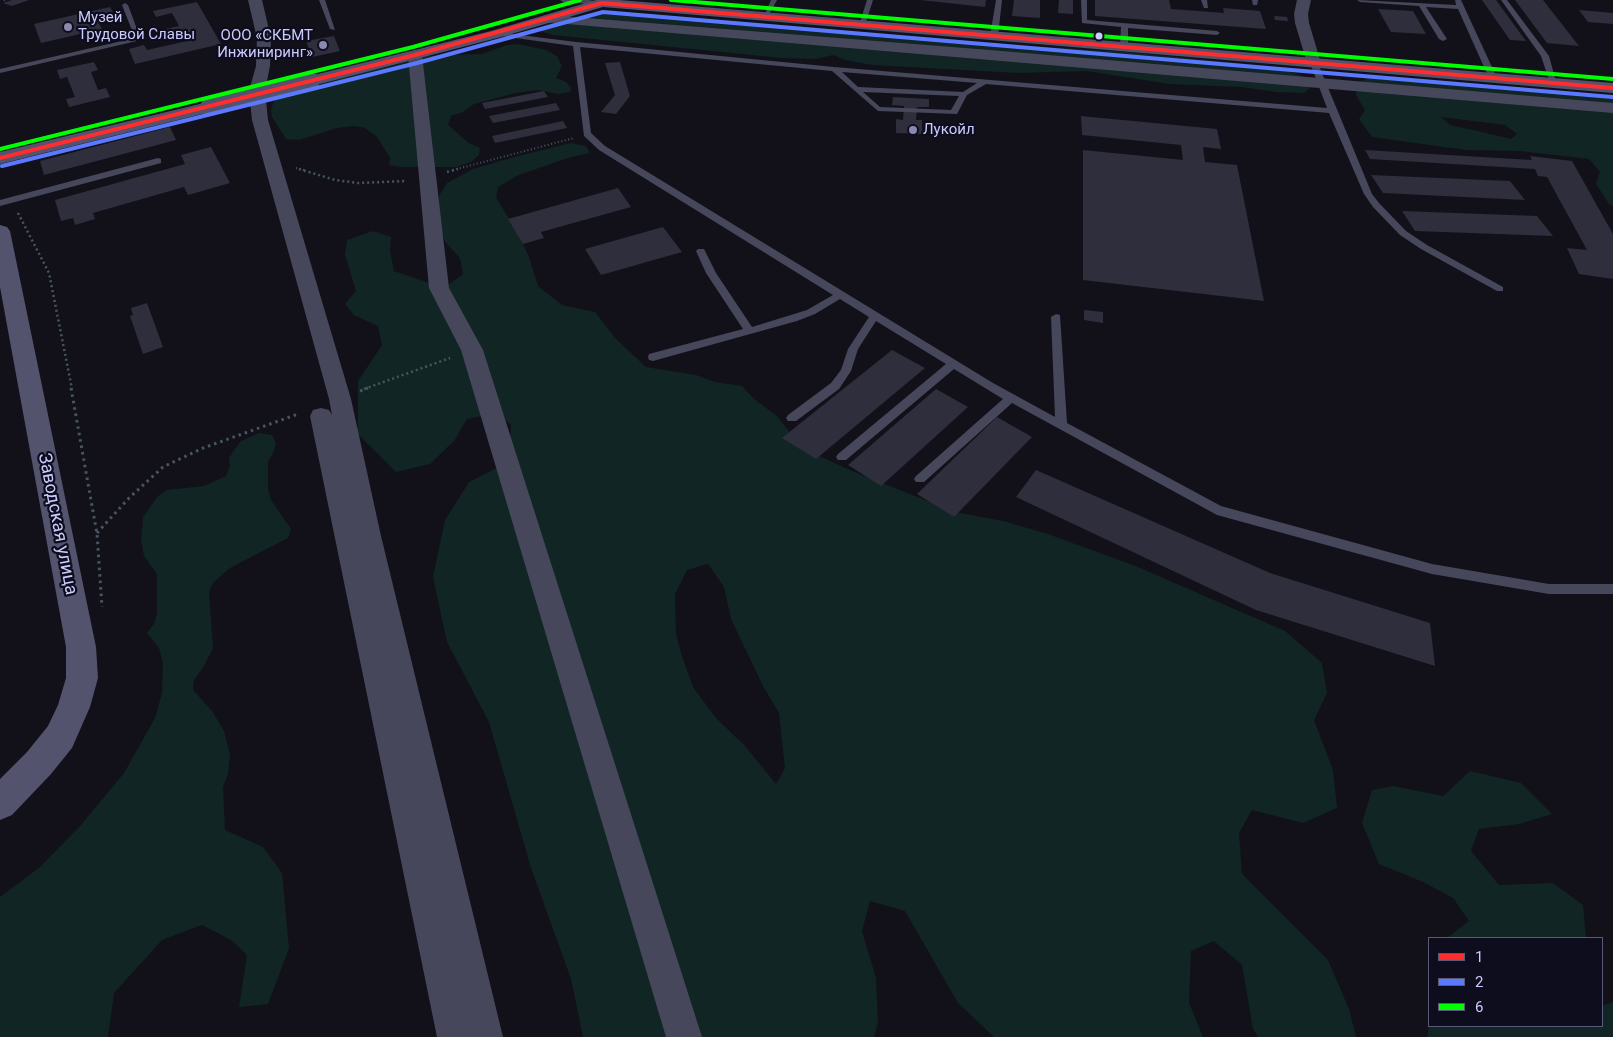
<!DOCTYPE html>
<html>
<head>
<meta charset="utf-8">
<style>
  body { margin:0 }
  #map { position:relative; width:1613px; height:1037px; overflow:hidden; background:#12111a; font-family:Roboto,sans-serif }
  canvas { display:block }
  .legend { position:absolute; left:1428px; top:937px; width:175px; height:90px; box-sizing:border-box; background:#0e0d1e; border:1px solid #5a5977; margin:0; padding:6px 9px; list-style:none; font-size:15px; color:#cccbfd }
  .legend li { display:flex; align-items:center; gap:10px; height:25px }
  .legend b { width:25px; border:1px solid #5a5977 }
</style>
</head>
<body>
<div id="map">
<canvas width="1613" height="1037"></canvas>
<ul class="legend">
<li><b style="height:6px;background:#ff2d2d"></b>1</li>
<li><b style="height:6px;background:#5a79ff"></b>2</li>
<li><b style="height:6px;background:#0f0"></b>6</li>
</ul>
</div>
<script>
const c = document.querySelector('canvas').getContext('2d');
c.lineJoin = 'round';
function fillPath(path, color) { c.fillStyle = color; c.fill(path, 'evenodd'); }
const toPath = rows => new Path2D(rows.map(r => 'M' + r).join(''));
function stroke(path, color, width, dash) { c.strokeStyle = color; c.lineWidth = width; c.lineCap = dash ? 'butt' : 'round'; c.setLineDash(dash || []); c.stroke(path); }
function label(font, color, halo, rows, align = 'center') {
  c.font = font + ' Roboto,sans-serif'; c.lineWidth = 4.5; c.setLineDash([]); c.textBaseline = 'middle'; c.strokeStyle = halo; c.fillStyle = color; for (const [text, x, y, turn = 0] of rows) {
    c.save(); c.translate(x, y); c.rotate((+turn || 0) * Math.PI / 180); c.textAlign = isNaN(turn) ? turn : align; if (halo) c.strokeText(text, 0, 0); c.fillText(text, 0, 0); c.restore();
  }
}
fillPath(toPath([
  [586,14,616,14,925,40,1127,52,1278,67,1299,75,1314,84,1304,93,1276,92,1241,87,1170,84,1086,71,1018,73,872,65,845,60,833,55,816,59,781,58,553,35,540,31,544,25],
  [518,44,546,50,557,56,562,66,556,78,566,82,571,88,570,92,558,94,538,90,516,93,474,104,463,112,451,116,448,125,469,143,480,148,479,155,471,162,456,167,402,167,389,165,390,158,377,137,365,128,354,126,337,128,299,140,286,139,272,117,271,109,274,101,287,95,360,72,392,66,424,56,482,54,507,45],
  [1370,78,1613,99,1613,206,1609,204,1596,184,1600,172,1589,159,1520,151,1466,150,1372,137,1359,119,1365,110,1356,95,1358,82],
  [1441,117,1505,125,1517,134,1511,139,1478,131,1450,125],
  [571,143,586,146,590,153,571,157,519,175,498,187,496,198,517,231,529,257,538,286,562,305,595,312,615,338,646,367,696,375,715,382,742,386,754,399,777,416,802,448,852,471,955,512,1003,521,1048,534,1138,567,1285,631,1322,663,1327,693,1314,720,1333,770,1337,808,1303,823,1252,810,1239,833,1242,874,1328,960,1349,1009,1356,1037,1258,1037,1253,1029,1242,965,1214,941,1191,951,1189,1003,1203,1037,994,1037,958,1003,905,911,870,901,862,931,876,978,878,1023,874,1037,583,1037,571,979,531,868,489,722,447,642,433,577,445,520,469,482,509,462,511,425,497,413,467,419,454,441,430,464,396,472,358,434,358,381,382,345,378,326,354,315,345,304,356,291,345,255,347,240,373,231,391,237,390,251,394,271,444,288,463,274,460,258,445,242,439,219,439,196,447,183,473,169,514,157],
  [708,564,724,587,731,619,763,686,779,713,785,768,776,784,745,746,715,717,693,687,682,656,676,634,675,594,687,570],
  [259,433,272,435,276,443,273,453,268,462,268,489,271,500,291,529,288,538,230,568,213,583,209,592,213,648,204,666,194,680,193,690,212,711,224,731,230,754,228,774,223,787,225,830,263,847,282,873,289,948,268,1004,239,1007,247,955,231,940,202,925,162,940,114,993,108,1037,0,1037,0,897,40,867,80,826,124,773,155,718,162,693,163,663,159,648,147,633,154,624,157,613,157,574,144,556,141,540,143,517,158,496,167,490,204,486,226,476,230,466,229,458,234,450,241,441],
  [1470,771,1521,783,1552,814,1519,824,1479,829,1471,851,1499,885,1553,883,1583,905,1586,938,1447,938,1469,921,1453,898,1423,882,1379,864,1362,823,1372,790,1393,786,1443,796],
  [1613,1002,1613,1037,1427,1037,1429,1026,1602,1026,1602,1006]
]), '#102524');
fillPath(toPath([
  [12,0,29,0,12,6,3,3],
  [920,0,986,0,985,7],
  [1014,0,1040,0,1040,18,1012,16],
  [1059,0,1073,0,1073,14,1058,13],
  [1095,0,1169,0,1171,9,1224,13,1223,8,1260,11,1266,29,1095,16],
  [1482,0,1496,0,1526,41,1510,40],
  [1515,0,1543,0,1579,46,1547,43],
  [197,2,221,44,135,64,129,49,144,45,147,50,187,41,183,34,169,37,165,29,179,26,172,13,156,17,153,11],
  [110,7,115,16,97,20,102,29,41,43,34,24],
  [1378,9,1413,11,1426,34,1391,32],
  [1579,10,1613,13,1613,24,1588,22],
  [1274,16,1287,17,1288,21,1275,20],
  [334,36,340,51,312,57,306,41],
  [94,62,98,70,91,72,98,90,106,88,110,97,69,107,66,99,75,97,67,77,60,79,57,70],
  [620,62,630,96,616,114,601,112,615,95,605,63],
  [544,91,548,97,485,109,482,103],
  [893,97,929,99,929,107,917,107,916,120,922,120,922,134,896,133,896,119,903,120,904,106,892,105],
  [556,103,560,110,493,123,489,116],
  [1081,116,1217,129,1221,149,1203,147,1205,162,1237,165,1264,301,1083,280,1083,150,1183,160,1181,145,1082,135],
  [563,121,567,128,495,143,492,136],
  [170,127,176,140,44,175,40,161],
  [211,147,230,183,188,195,184,187,93,213,95,219,75,225,73,218,61,221,55,200,185,164,181,155],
  [1365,150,1532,160,1530,156,1572,161,1613,234,1613,279,1579,274,1567,248,1587,250,1547,177,1538,176,1535,169,1370,159],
  [1371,175,1510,181,1525,200,1383,193],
  [618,188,631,207,541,232,544,238,523,244,508,219],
  [1402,211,1537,216,1553,236,1415,231],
  [663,227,682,252,601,275,585,249],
  [147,303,163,347,143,354,130,316,133,315,131,308],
  [1084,310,1103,312,1103,323,1084,320],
  [892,350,925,368,816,459,782,438],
  [936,389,968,407,881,486,848,465],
  [997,417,1032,437,954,517,917,494],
  [1036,470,1270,573,1430,623,1435,666,1256,610,1016,497]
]), '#2e2e3c');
stroke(toPath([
  [4,0,6,1],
  [296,168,304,170],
  [453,170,574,138]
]), '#475661', 2, [1, 2.5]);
stroke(toPath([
  [299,169,335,180,358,183,407,181],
  [447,172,458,169],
  [18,213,49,273,72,389],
  [364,389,450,358]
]), '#475661', 2.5, [2, 3]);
stroke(toPath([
  [71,388,97,534,102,607],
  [360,391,368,388],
  [97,533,129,498,163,467,203,448,298,414]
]), '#475661', 3, [2.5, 4]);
fillPath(toPath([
  [319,0,325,0,335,30,330,29,319,0],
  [560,0,589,0,605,3,602,5,563,2,560,0],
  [771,0,777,0,767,18,763,18,771,0],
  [867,0,873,0,865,25,862,27,859,25,867,0],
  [996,0,1002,0,998,36,994,38,990,36,996,0],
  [1081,0,1087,0,1087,20,1217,31,1220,33,1217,35,1128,28,1128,47,1124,49,1120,47,1121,27,1082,23,1081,0],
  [1201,0,1207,0,1208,8,1204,8,1201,0],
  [1252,0,1258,0,1257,5,1253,5,1252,0],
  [1357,0,1456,5,1455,0,1461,0,1497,78,1493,80,1489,78,1458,9,1426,7,1447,39,1443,41,1439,39,1419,6,1360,2,1357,0],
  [1501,0,1507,0,1549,56,1557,85,1550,83,1541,56,1501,0],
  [125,3,128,5,141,40,0,73,0,69,135,38,122,5,125,3],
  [496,32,576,42,834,67,1327,108,1310,63,1317,61,1372,194,1379,203,1406,231,1427,245,1503,287,1503,291,1497,291,1421,249,1400,235,1373,207,1364,194,1329,113,986,84,967,95,957,114,878,111,832,71,580,47,591,133,605,146,993,383,1055,417,1051,317,1056,314,1060,315,1067,423,1221,506,1432,564,1549,584,1613,584,1613,594,1549,594,1432,574,1217,515,1012,403,924,482,916,482,914,479,916,476,1003,399,954,369,846,460,838,460,836,457,838,454,946,364,876,321,858,349,851,371,839,389,796,421,788,421,786,418,788,415,831,383,841,370,848,349,869,317,840,299,815,314,797,321,653,361,649,360,648,357,649,354,743,329,706,273,696,251,698,249,704,249,716,273,752,327,807,310,833,295,599,150,584,136,573,46,494,35,494,33,496,32],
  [842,72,977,83,963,92,858,87,842,72],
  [863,92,959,96,951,110,880,107,863,92],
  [158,158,161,159,161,163,0,206,0,200,158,158]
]), '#46475b');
fillPath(toPath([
  [248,0,262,0,271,38,270,66,265,91,268,120,351,399,381,536,503,1037,437,1037,310,416,313,410,321,408,329,410,332,415,329,399,252,120,249,91,256,66,257,38,248,0],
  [1297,0,1311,0,1308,14,1309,23,1321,63,1319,66,1309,66,1307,63,1295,23,1294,14,1297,0],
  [548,15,990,50,1613,103,1613,113,543,22,541,19,543,16,548,15],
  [415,51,420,52,422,55,449,288,483,350,702,1037,666,1037,461,350,429,288,408,55,410,52,415,51]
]), '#46475b');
fillPath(toPath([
  [596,0,619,0,1613,83,1613,93,603,7,501,37,312,86,306,85,304,81,306,77,491,31,596,0],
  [208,102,214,103,217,107,214,111,0,164,0,152,208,102],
  [0,225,7,227,10,231,96,647,98,678,90,707,72,748,51,774,12,815,0,820,0,779,27,752,48,726,58,705,66,678,66,647,0,287,0,225]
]), '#53536e');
stroke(toPath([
  [208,107,312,81]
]), '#53536e', 16);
stroke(toPath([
  [0,158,415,55,602,3,1613,88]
]), '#ff2d2d', 4);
stroke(toPath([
  [2,166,417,63,603,12,1612,97]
]), '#5a79ff', 4);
stroke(toPath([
  [671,0,1613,79],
  [0,149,413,47,580,0]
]), '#0f0', 4);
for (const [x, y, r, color] of [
  [68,27,5,"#8b8aae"],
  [1099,36,4.5,"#cccbfd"],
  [323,45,5,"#8b8aae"],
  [913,130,5,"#8b8aae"]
]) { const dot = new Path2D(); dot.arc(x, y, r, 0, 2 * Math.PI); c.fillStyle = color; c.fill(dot); stroke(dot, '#0e0d1e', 2); }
label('15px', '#cccbfd', '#0e0d1e', [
  ["Музей",78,18],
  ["Трудовой Славы",78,35],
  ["ООО «СКБМТ",313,36,"right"],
  ["Инжиниринг»",313,53,"right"],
  ["Лукойл",923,130]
], 'left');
label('18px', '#cccbfd', '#0e0d1e', [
  ["Заводская улица",57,524,79]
]);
</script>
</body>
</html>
